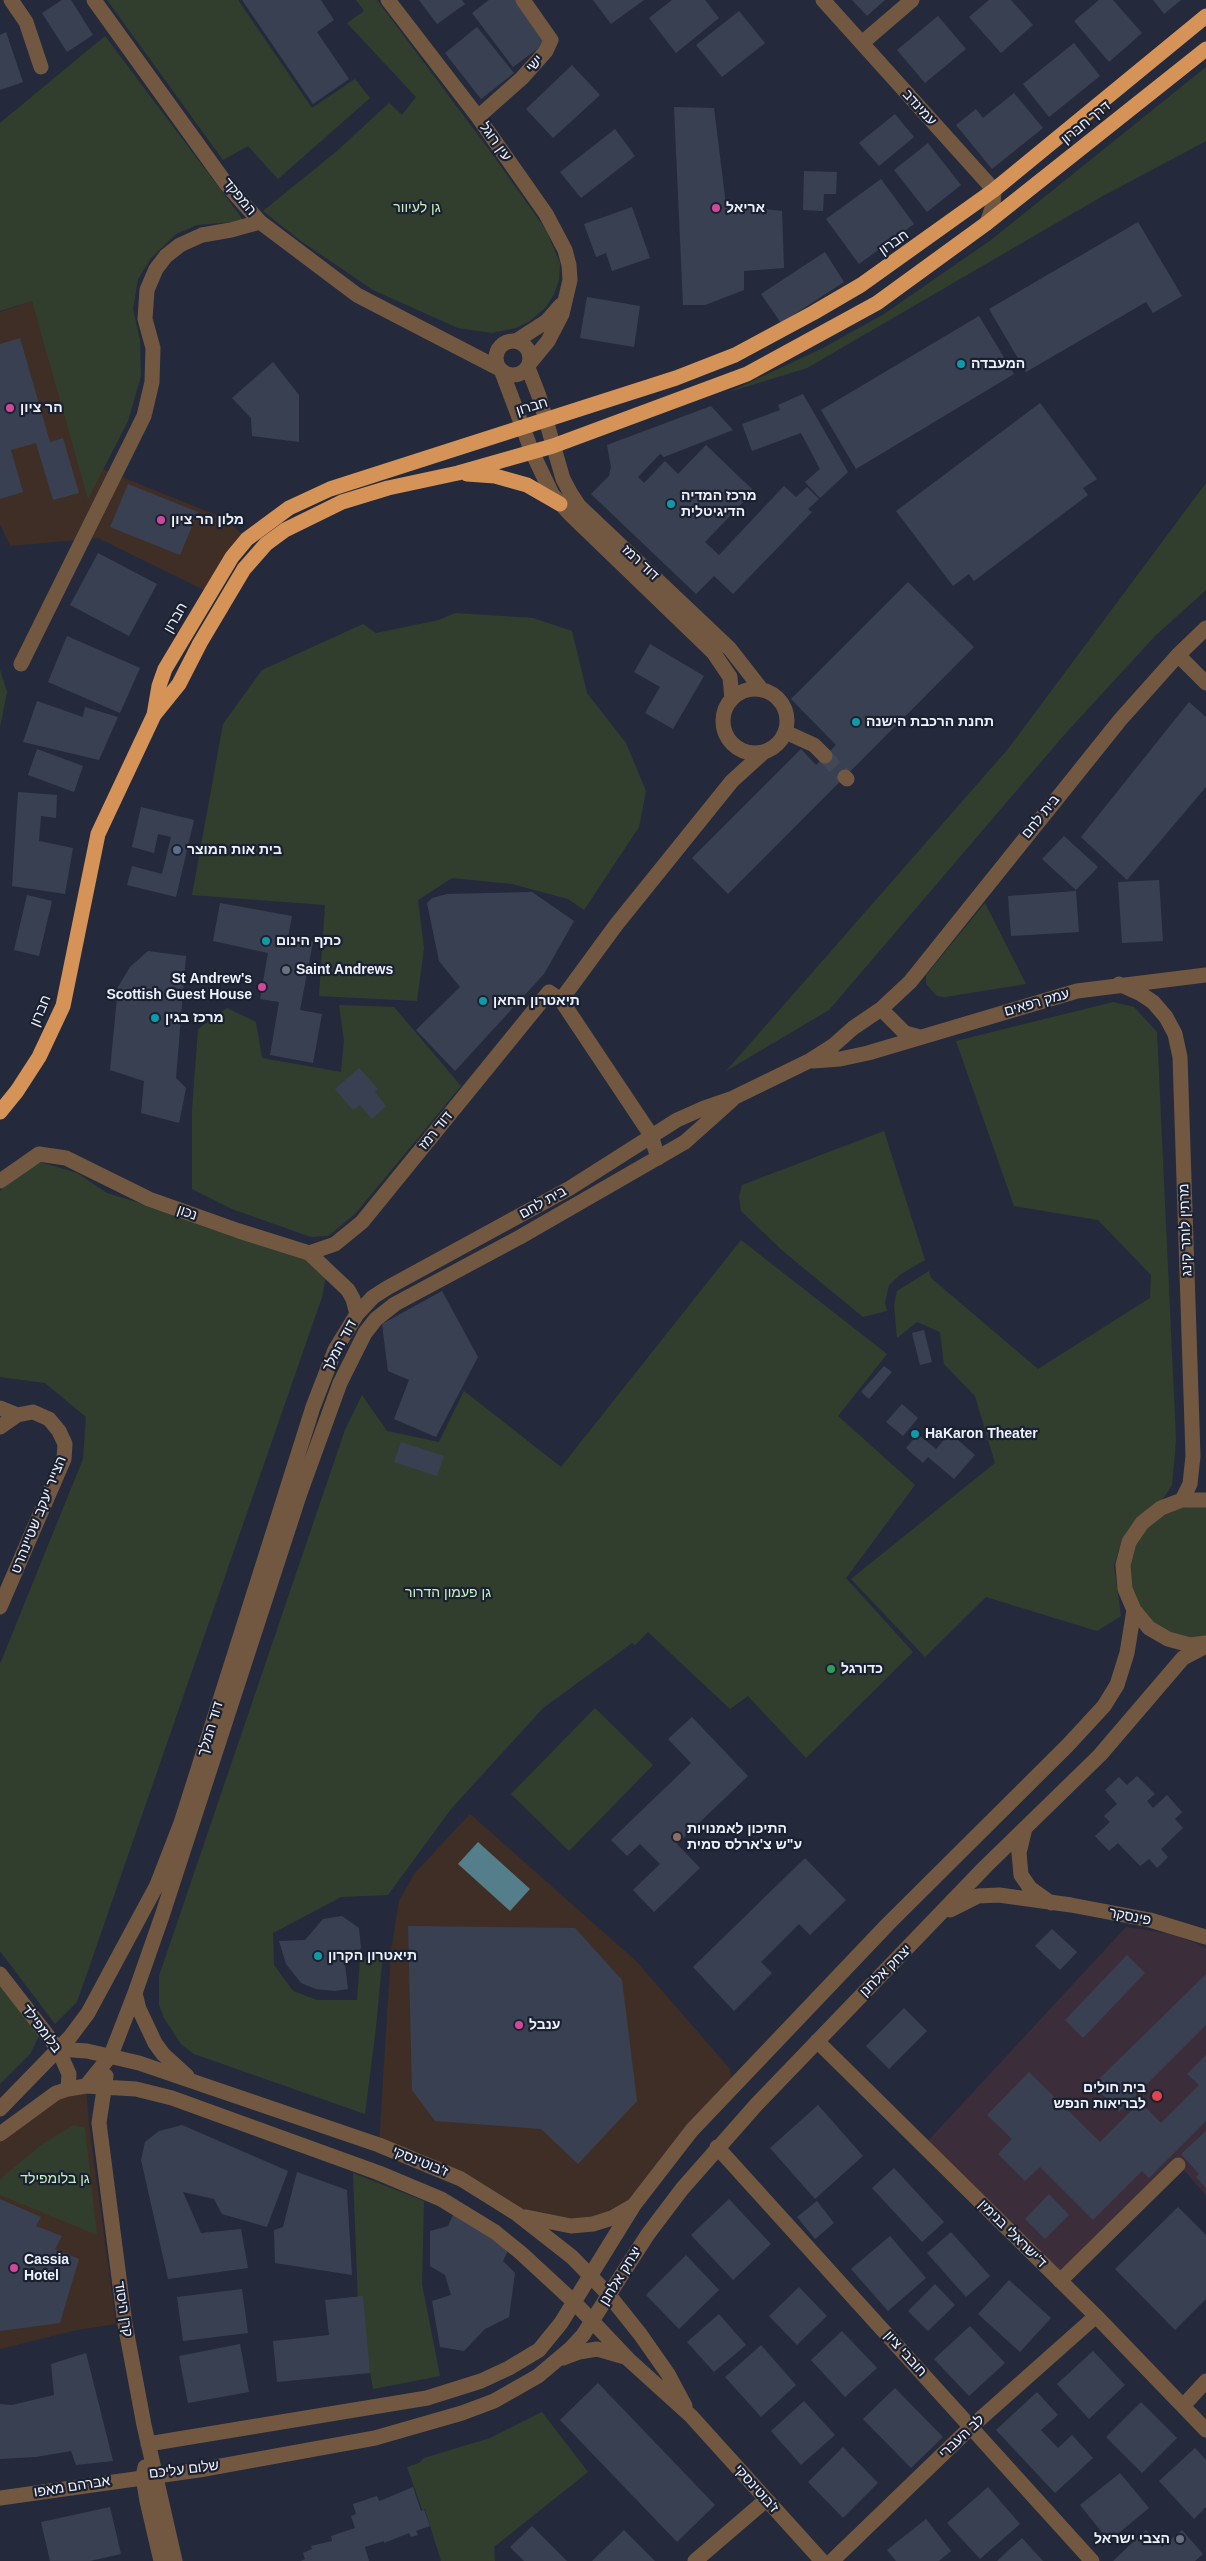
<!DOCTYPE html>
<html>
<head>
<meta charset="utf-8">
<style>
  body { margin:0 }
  canvas { display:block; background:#242a3b }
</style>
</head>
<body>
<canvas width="1206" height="2561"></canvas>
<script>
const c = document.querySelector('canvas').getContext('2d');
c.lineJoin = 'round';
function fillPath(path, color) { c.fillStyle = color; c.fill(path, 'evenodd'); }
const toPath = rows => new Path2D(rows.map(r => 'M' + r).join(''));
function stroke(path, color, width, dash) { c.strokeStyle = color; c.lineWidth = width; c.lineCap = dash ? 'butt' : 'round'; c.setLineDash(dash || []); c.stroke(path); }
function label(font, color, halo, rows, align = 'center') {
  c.font = font + ' Helvetica,Heebo,sans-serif'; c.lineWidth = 4.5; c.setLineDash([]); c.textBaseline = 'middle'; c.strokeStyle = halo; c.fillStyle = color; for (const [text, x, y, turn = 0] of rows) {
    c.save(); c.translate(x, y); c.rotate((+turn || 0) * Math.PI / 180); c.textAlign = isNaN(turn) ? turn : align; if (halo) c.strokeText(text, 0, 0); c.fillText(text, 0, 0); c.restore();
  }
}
fillPath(toPath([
  [32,301,82,461,226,519,247,539,210,593,98,538,10,546,0,524,0,312],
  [470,1814,636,1961,730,2069,732,2086,612,2218,547,2223,379,2145,391,1952,399,1901,415,1873],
  [86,2086,89,2125,116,2324,77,2330,0,2349,0,2134,24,2115]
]), '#3f2e25');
fillPath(toPath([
  [1126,1927,1171,1934,1206,1947,1206,2195,1174,2159,1060,2275,927,2142]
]), '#3b2d3a');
fillPath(toPath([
  [107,0,238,0,312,108,355,79,370,98,278,179,248,146,223,160],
  [356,0,377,0,490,151,546,230,560,263,559,280,554,294,546,307,530,321,516,328,492,333,458,328,373,290,301,241,263,211,337,151,389,103,402,115,416,97,347,23,364,11],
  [105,36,244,221,197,225,176,234,151,258,138,279,133,309,140,340,141,376,128,421,88,499,32,301,0,311,0,123],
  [1206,67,1206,141,1101,197,807,368,729,392,823,348,884,314,991,240],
  [1206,483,1206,590,1155,636,1064,735,829,1010,726,1071,1008,749],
  [455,613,533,618,572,631,587,693,626,743,646,791,639,827,584,910,568,899,512,884,452,878,418,900,424,948,417,1001,319,996,325,905,192,895,223,724,262,670,363,624,376,633,439,620],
  [0,670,7,692,0,727],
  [985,903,1026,984,945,997,937,996,926,984,926,975],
  [1113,1002,1134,1007,1157,1032,1176,1440,1172,1485,1163,1499,1137,1519,1122,1539,1114,1566,1121,1616,1097,1631,986,1597,925,1657,851,1579,995,1463,975,1396,944,1364,940,1332,917,1322,897,1338,894,1305,897,1291,929,1271,931,1278,1038,1369,1150,1298,1151,1275,1098,1220,1014,1206,956,1041],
  [339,1005,394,1007,461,1086,355,1214,328,1236,311,1237,232,1209,192,1189,192,1110,198,1029,227,1008,256,1022,262,1058,341,1072,344,1041],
  [884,1131,925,1260,901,1274,889,1285,885,1303,887,1311,863,1317,784,1252,741,1211,739,1197,742,1185],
  [40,1162,77,1173,107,1193,313,1256,327,1271,322,1297,77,2002,55,2024,0,1951,0,1664,83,1459,86,1417,45,1383,0,1377,0,1191,17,1175],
  [741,1240,887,1354,838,1416,915,1485,846,1578,913,1652,806,1758,748,1696,730,1709,648,1632,635,1645,632,1643,620,1652,543,1708,451,1809,388,1895,341,1897,273,1933,274,1965,293,1991,317,2000,357,2000,360,1958,383,1952,376,2027,365,2114,194,2054,181,2044,164,2018,159,2005,159,1976,345,1430,362,1395,387,1431,439,1442,464,1391,561,1467],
  [1206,1505,1206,1641,1157,1631,1126,1586,1134,1537,1162,1510],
  [595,1708,653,1765,569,1851,511,1794],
  [0,1985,39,2036,30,2054,0,2084],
  [74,2125,85,2128,97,2235,0,2195,0,2180,7,2173,44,2143],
  [353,2173,424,2201,422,2284,440,2376,373,2389,358,2303],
  [542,2412,588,2472,494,2547,495,2561,441,2561,425,2509,422,2509,407,2467,419,2463,424,2458,490,2438]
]), '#313e2e');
fillPath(toPath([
  [478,1842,530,1889,510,1911,458,1864]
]), '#537e8a');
fillPath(toPath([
  [62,0,71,0,93,35,67,52,42,13],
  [242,0,321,0,334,20,317,32,349,79,313,104],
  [419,0,462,0,465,4,437,24],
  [489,0,517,0,548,41,513,67,472,13],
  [593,0,644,0,611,24],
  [672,0,705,0,719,18,676,53,649,18],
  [852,0,885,0,867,16],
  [989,0,1011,0,1033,25,1001,53,969,17],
  [1099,0,1113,0,1142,33,1109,62,1074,21],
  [1153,0,1181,0,1164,14],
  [739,11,765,43,722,77,696,45],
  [938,16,966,49,925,83,897,50],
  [477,27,514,73,481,99,445,53],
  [6,32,23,82,0,90,0,35],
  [1074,43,1100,76,1049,117,1023,84],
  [572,65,600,95,553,138,526,109],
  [1014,93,1043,128,992,169,956,125,976,109,983,118],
  [674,107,714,108,726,205,782,211,784,268,744,271,744,290,705,305,683,305],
  [895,114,914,137,879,166,859,143],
  [615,129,635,156,581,198,560,172],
  [928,143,961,185,927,212,894,170],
  [804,171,837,172,836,194,824,194,823,211,803,210],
  [881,179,914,224,859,264,826,219],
  [632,207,650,258,612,271,606,253,596,257,584,224],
  [1138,222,1182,296,1153,313,1146,302,1026,372,989,309],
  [825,252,844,282,781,323,761,294],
  [587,297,640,306,634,347,580,338],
  [979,316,1014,374,856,469,821,410],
  [20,338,50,442,63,438,79,493,53,500,36,443,11,450,23,492,0,499,0,344],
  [273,362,299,395,299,442,252,436,251,418,232,398],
  [803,394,848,472,820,498,805,482,820,469,801,433,752,451,742,424,780,410,778,405],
  [1040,403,1097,479,1083,488,1088,495,974,581,969,574,953,586,896,511],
  [711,406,733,430,664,457,660,454,638,477,644,483,665,461,678,474,706,445,754,491,705,542,719,555,784,486,796,497,807,487,819,499,808,509,812,512,733,594,714,576,696,594,591,494,609,476,611,467,607,445],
  [128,484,198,512,180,555,110,527],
  [98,553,157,584,129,636,70,605],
  [908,582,974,647,728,894,692,858,801,749,816,765,836,745,791,699],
  [67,636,140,668,120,713,48,682],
  [650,644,704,676,673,729,645,713,660,687,634,672],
  [37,701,83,717,85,707,118,717,99,760,23,742],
  [1189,702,1206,717,1206,787,1127,880,1081,837],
  [37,749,83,766,74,792,28,775],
  [18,792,57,795,56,818,41,816,39,841,73,848,65,894,12,886],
  [141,807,194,820,176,897,127,885,132,866,162,874,171,837,158,834,154,853,132,847],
  [1064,836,1098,867,1076,890,1042,859],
  [1159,880,1163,941,1122,943,1118,882],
  [1076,891,1079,932,1011,936,1008,896],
  [532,892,574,921,544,974,455,1071,416,1030,460,987,439,961,427,903,432,898,447,894],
  [27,895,52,901,39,956,14,950],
  [220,903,292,916,288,937,313,942,300,1010,322,1014,313,1063,270,1055,279,1002,260,999,268,953,213,941],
  [148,951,186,956,176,1078,186,1088,179,1123,141,1113,144,1081,110,1070,118,987,130,967],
  [359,1068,378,1089,375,1092,386,1106,372,1119,360,1105,353,1110,335,1089],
  [442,1291,478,1357,436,1437,394,1419,409,1380,388,1371,382,1324],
  [924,1330,932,1362,920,1365,912,1333],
  [884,1366,892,1372,869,1399,861,1392],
  [902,1404,918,1418,903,1436,886,1422],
  [950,1433,975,1455,954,1479,928,1457,923,1463,906,1448,918,1434,936,1449],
  [401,1442,444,1456,437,1476,394,1462],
  [692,1717,748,1776,677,1844,700,1868,654,1912,633,1890,660,1864,640,1844,627,1856,611,1840,691,1763,668,1739],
  [1137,1776,1155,1794,1147,1801,1153,1808,1167,1795,1182,1812,1175,1819,1183,1828,1161,1849,1168,1857,1157,1868,1149,1859,1140,1866,1118,1843,1109,1851,1095,1836,1110,1822,1104,1816,1117,1804,1105,1790,1119,1777,1127,1785],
  [805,1858,846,1900,810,1935,799,1924,761,1962,772,1973,734,2011,693,1967],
  [342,1916,359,1928,361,1948,345,1965,348,1989,335,1991,316,1989,301,1983,286,1964,279,1941,305,1940,323,1919],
  [408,1926,575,1928,622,1980,637,2101,578,2164,541,2129,435,2121,412,2090],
  [1052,1929,1077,1952,1060,1970,1035,1946],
  [1127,1955,1145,1973,1083,2038,1065,2020],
  [1206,1974,1206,2025,1119,2112,1093,2085],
  [904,2008,927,2031,889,2069,866,2046],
  [1206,2055,1206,2121,1149,2178,1142,2171,1093,2220,1040,2167,1025,2181,998,2154,1012,2139,987,2115,1029,2072,1100,2142,1140,2102,1161,2123,1199,2085,1187,2074],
  [818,2105,863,2156,815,2199,770,2148],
  [182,2125,288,2171,267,2227,222,2214,214,2199,183,2192,201,2233,241,2229,248,2268,168,2279,141,2160,145,2142,159,2131],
  [1206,2131,1206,2188,1196,2177,1199,2174,1181,2154],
  [894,2168,944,2222,922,2242,872,2188],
  [297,2172,347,2190,352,2275,275,2263,274,2230,283,2227],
  [1049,2194,1069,2215,1045,2239,1025,2219],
  [0,2199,41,2217,36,2226,62,2236,55,2249,79,2259,60,2323,0,2331],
  [729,2199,771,2244,733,2280,691,2235],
  [817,2201,834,2223,815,2239,797,2217],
  [1178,2207,1206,2235,1206,2299,1175,2330,1115,2269],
  [455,2211,510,2246,503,2261,515,2273,509,2317,485,2329,464,2351,440,2347,432,2301,451,2295,445,2275,430,2266,430,2231,448,2226],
  [951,2232,990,2276,966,2297,927,2253],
  [890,2236,926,2278,888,2311,851,2269],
  [686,2255,719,2290,679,2329,646,2295],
  [1009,2280,1051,2318,1020,2352,978,2314],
  [935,2284,955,2305,928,2331,908,2311],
  [799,2287,827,2316,797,2345,769,2316],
  [242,2289,248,2333,183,2341,177,2297],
  [363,2296,370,2373,277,2382,273,2341,329,2335,325,2300],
  [719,2314,746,2345,714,2372,687,2342],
  [970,2326,1005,2363,969,2396,934,2359],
  [842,2331,877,2368,845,2397,811,2360],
  [240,2344,249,2392,188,2403,179,2356],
  [761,2345,796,2385,761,2417,725,2377],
  [1093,2351,1125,2385,1089,2419,1057,2384],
  [86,2353,113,2461,76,2465,71,2451,36,2457,0,2459,0,2404,12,2405,54,2395,51,2364],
  [598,2383,715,2505,677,2542,560,2420],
  [895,2388,943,2437,911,2468,863,2419],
  [1037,2392,1058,2415,1041,2430,1058,2448,1072,2435,1093,2458,1055,2493,996,2430],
  [804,2401,835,2435,801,2465,771,2431],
  [1141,2402,1177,2438,1142,2473,1106,2437],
  [843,2447,878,2483,843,2518,808,2482],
  [1195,2448,1206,2460,1206,2507,1194,2519,1159,2481],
  [1120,2473,1149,2508,1109,2541,1080,2505],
  [413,2487,421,2511,424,2509,430,2526,416,2531,418,2535,411,2537,409,2533,384,2543,384,2541,365,2547,369,2561,301,2561,305,2559,303,2553,312,2549,311,2546,332,2541,331,2536,355,2528,351,2516,356,2514,353,2504,377,2496,379,2501,382,2500],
  [988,2487,1020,2524,980,2559,947,2523],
  [110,2507,121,2554,90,2561,50,2561,41,2522],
  [926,2519,951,2551,939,2561,896,2561,887,2550],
  [532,2526,567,2561,524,2561,510,2547],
  [624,2530,655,2561,592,2561],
  [1146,2530,1162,2547,1182,2530,1203,2554,1195,2561,1113,2561],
  [1022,2538,1043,2561,997,2561]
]), '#394052');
stroke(toPath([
  [825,756,845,777]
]), '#424858', 15, [15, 8]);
stroke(toPath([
  [11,0,26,22,41,67],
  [94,0,227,185,260,222,357,295,498,368],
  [388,0,478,117,546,214,565,250,569,265,570,280,562,314,548,341,530,363],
  [823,0,994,190,993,205,987,223],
  [862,43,912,0],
  [478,117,522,78,546,51,551,40,523,0],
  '496 358a17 17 0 1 1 34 0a17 17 0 1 1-34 0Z',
  [516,341,547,321,561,305],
  [528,368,539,396,563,479,571,494,579,506,730,649,762,690],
  [502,372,532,452,552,494,569,513,713,652,730,677,732,699],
  [1178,655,1206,683],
  [21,664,144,416,152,382,153,348,145,319,147,290,156,269,166,256,180,245,202,235,231,230,260,222],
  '723 721a32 32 0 1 1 64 0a32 32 0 1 1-64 0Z',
  [792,735,814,745,825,756],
  [845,777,847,779],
  [1119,984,1141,994,1153,1002,1166,1017,1175,1034,1180,1057,1193,1456,1190,1484,1182,1500],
  [561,1000,616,925,732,781,764,752],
  [881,1009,905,1033,920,1037],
  [813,1061,840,1059,868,1053,1077,991,1206,975],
  [0,1181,39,1154,66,1158,149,1199,239,1231,309,1253,348,1290,353,1299,357,1314],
  [309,1253,335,1244,362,1222,549,992,561,1000,651,1135,658,1158],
  [0,1408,17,1415],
  [0,1427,17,1415,33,1412,49,1419,59,1431,65,1444,64,1459,0,1607],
  [1206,1500,1182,1500,1161,1508,1142,1523,1129,1542,1123,1565,1125,1589,1134,1610,1149,1628,1168,1639,1190,1645,1206,1643],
  [1025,1828,1019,1853,1021,1875,1030,1888,1051,1903],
  [950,1910,978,1896,999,1895,1071,1905,1150,1920,1206,1937],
  [0,1974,58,2049,69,2074,68,2089],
  [135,1993,139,2009,155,2043,163,2054,187,2076],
  [817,2041,1096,2316,1206,2430],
  [58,2049,87,2051,139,2063,379,2145,461,2179,517,2214,572,2257,608,2294,640,2334,668,2374,685,2406],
  [106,2076,99,2123,125,2324,144,2425,175,2561],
  [86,2086,111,2055,135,1993,162,1916,300,1493,340,1383,365,1333,376,1319,395,1304,520,1237,685,1142,732,1100],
  [0,2109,70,2037,88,2013,157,1885,181,1823,313,1407,335,1350,357,1314,373,1297,387,1288,570,1188,677,1120,704,1108,733,1098,809,1061,834,1045,853,1028,881,1009,910,982,1120,720,1178,655,1206,628],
  [0,2134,56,2093,68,2089,86,2086,136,2089,172,2098,379,2173,441,2199,495,2232,521,2253,574,2302,628,2359,691,2416,822,2561],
  [717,2147,1092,2561],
  [526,2217,571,2226,593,2224,612,2218,631,2207],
  [1060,2281,1178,2165],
  [563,2358,579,2352,597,2349,625,2357],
  [1183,2406,1206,2381],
  [148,2444,427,2398,481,2381,509,2368,539,2350,561,2323,634,2205,692,2130,888,1924,1068,1745,1104,1706,1117,1685,1127,1653,1134,1610],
  [145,2467,143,2477,147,2501,161,2561],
  [0,2498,199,2470,375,2438,462,2413,494,2401,538,2376,570,2349,583,2335,648,2234,682,2189,756,2105,985,1867,1100,1755,1183,1658,1206,1646],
  [695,2561,766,2500],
  [832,2561,971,2427,1096,2316]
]), '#735841', 15);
stroke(toPath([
  [467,474,495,476,527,485,560,504],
  [154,715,179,684,200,643,244,569,266,544,285,530,342,502,388,488,458,473,553,446,747,374,877,303,987,223,1206,49],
  [0,1112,17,1091,39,1057,63,1006,98,834,154,715,159,686,165,669,232,557,247,539,289,508,330,489,676,378,735,355,813,313,861,285,994,190,1206,16]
]), '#d69358', 15);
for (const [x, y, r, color] of [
  [716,208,5,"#d1479c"],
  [961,364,5,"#0f9aa8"],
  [10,408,5,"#d1479c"],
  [671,504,5,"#0f9aa8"],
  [161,520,5,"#d1479c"],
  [856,722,5,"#0f9aa8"],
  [177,850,5,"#5c6f8a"],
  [266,941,5,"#0f9aa8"],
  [286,970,5,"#6b7280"],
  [262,987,5,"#d1479c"],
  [483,1001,5,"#0f9aa8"],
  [155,1018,5,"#0f9aa8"],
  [915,1434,5,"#0f9aa8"],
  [831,1669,5,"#2e9e5b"],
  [677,1837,5,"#8d6e63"],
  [318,1956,5,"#0f9aa8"],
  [519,2025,5,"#d1479c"],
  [1157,2096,6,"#e0444e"],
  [14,2268,5,"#d1479c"],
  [1180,2539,5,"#6b7280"]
]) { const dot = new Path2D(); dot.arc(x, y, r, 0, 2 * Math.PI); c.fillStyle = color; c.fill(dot); stroke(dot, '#1b2130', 2); }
label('14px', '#ecf1fc', '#1b2130', [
  ["ישי",535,64,-48],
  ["עמינדב",919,108,48],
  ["דרך חברון",1086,123,-39],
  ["עין רוגל",495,142,55],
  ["המפקד",239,197,50],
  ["חברון",894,243,-35],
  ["חברון",532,407,-17],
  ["דוד רמז",640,563,43],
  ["חברון",176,618,-60],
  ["בית לחם",1041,817,-51],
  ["עמק רפאים",1037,1003,-16],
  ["חברון",41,1011,-67],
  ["דוד רמז",436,1131,-51],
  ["בית לחם",543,1203,-29],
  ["נכון",187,1213,19],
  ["מרתין לותר קינג",1186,1230,-92],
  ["דוד המלך",340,1346,-62],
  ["הצייר יעקב שטיינהרט",39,1515,-68],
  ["דוד המלך",211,1729,-73],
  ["פינסקר",1130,1917,11],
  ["יצחק אלחנן",886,1971,-45],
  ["בלומפילד",41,2029,53],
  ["ז'בוטינסקי",420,2162,22],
  ["ד'ישראלי בנימין",1012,2234,45],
  ["יצחק אלחנן",621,2276,-58],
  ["קרן היסוד",123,2309,81],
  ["חובבי ציון",905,2354,48],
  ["לב העברי",962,2437,-43],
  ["שלום עליכם",184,2470,-7],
  ["אברהם מאפו",72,2487,-9],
  ["ז'בוטינסקי",756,2489,48]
]);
label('14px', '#c7f0bd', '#1b2130', [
  ["גן לעיוור",417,208],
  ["גן פעמון הדרור",448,1593],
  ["גן בלומפילד",55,2179]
]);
label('bold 14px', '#ecf1fc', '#1b2130', [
  ["אריאל",726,208],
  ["המעבדה",971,364],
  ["הר ציון",20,408],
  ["מרכז המדיה",681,496],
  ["הדיגיטלית",681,512],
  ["מלון הר ציון",171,520],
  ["תחנת הרכבת הישנה",866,722],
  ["בית אות המוצר",187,850],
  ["כתף הינום",276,941],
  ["Saint Andrews",296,970],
  ["St Andrew's",252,979,"right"],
  ["Scottish Guest House",252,995,"right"],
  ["תיאטרון החאן",493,1001],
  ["מרכז בגין",165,1018],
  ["HaKaron Theater",925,1434],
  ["כדורגל",841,1669],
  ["התיכון לאמנויות",687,1829],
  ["ע\"ש צ'ארלס סמית",687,1845],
  ["תיאטרון הקרון",328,1956],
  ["ענבל",529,2025],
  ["בית חולים",1146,2088,"right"],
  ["לבריאות הנפש",1146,2104,"right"],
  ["Cassia",24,2260],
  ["Hotel",24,2276],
  ["הצבי ישראל",1170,2539,"right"]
], 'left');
</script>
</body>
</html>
